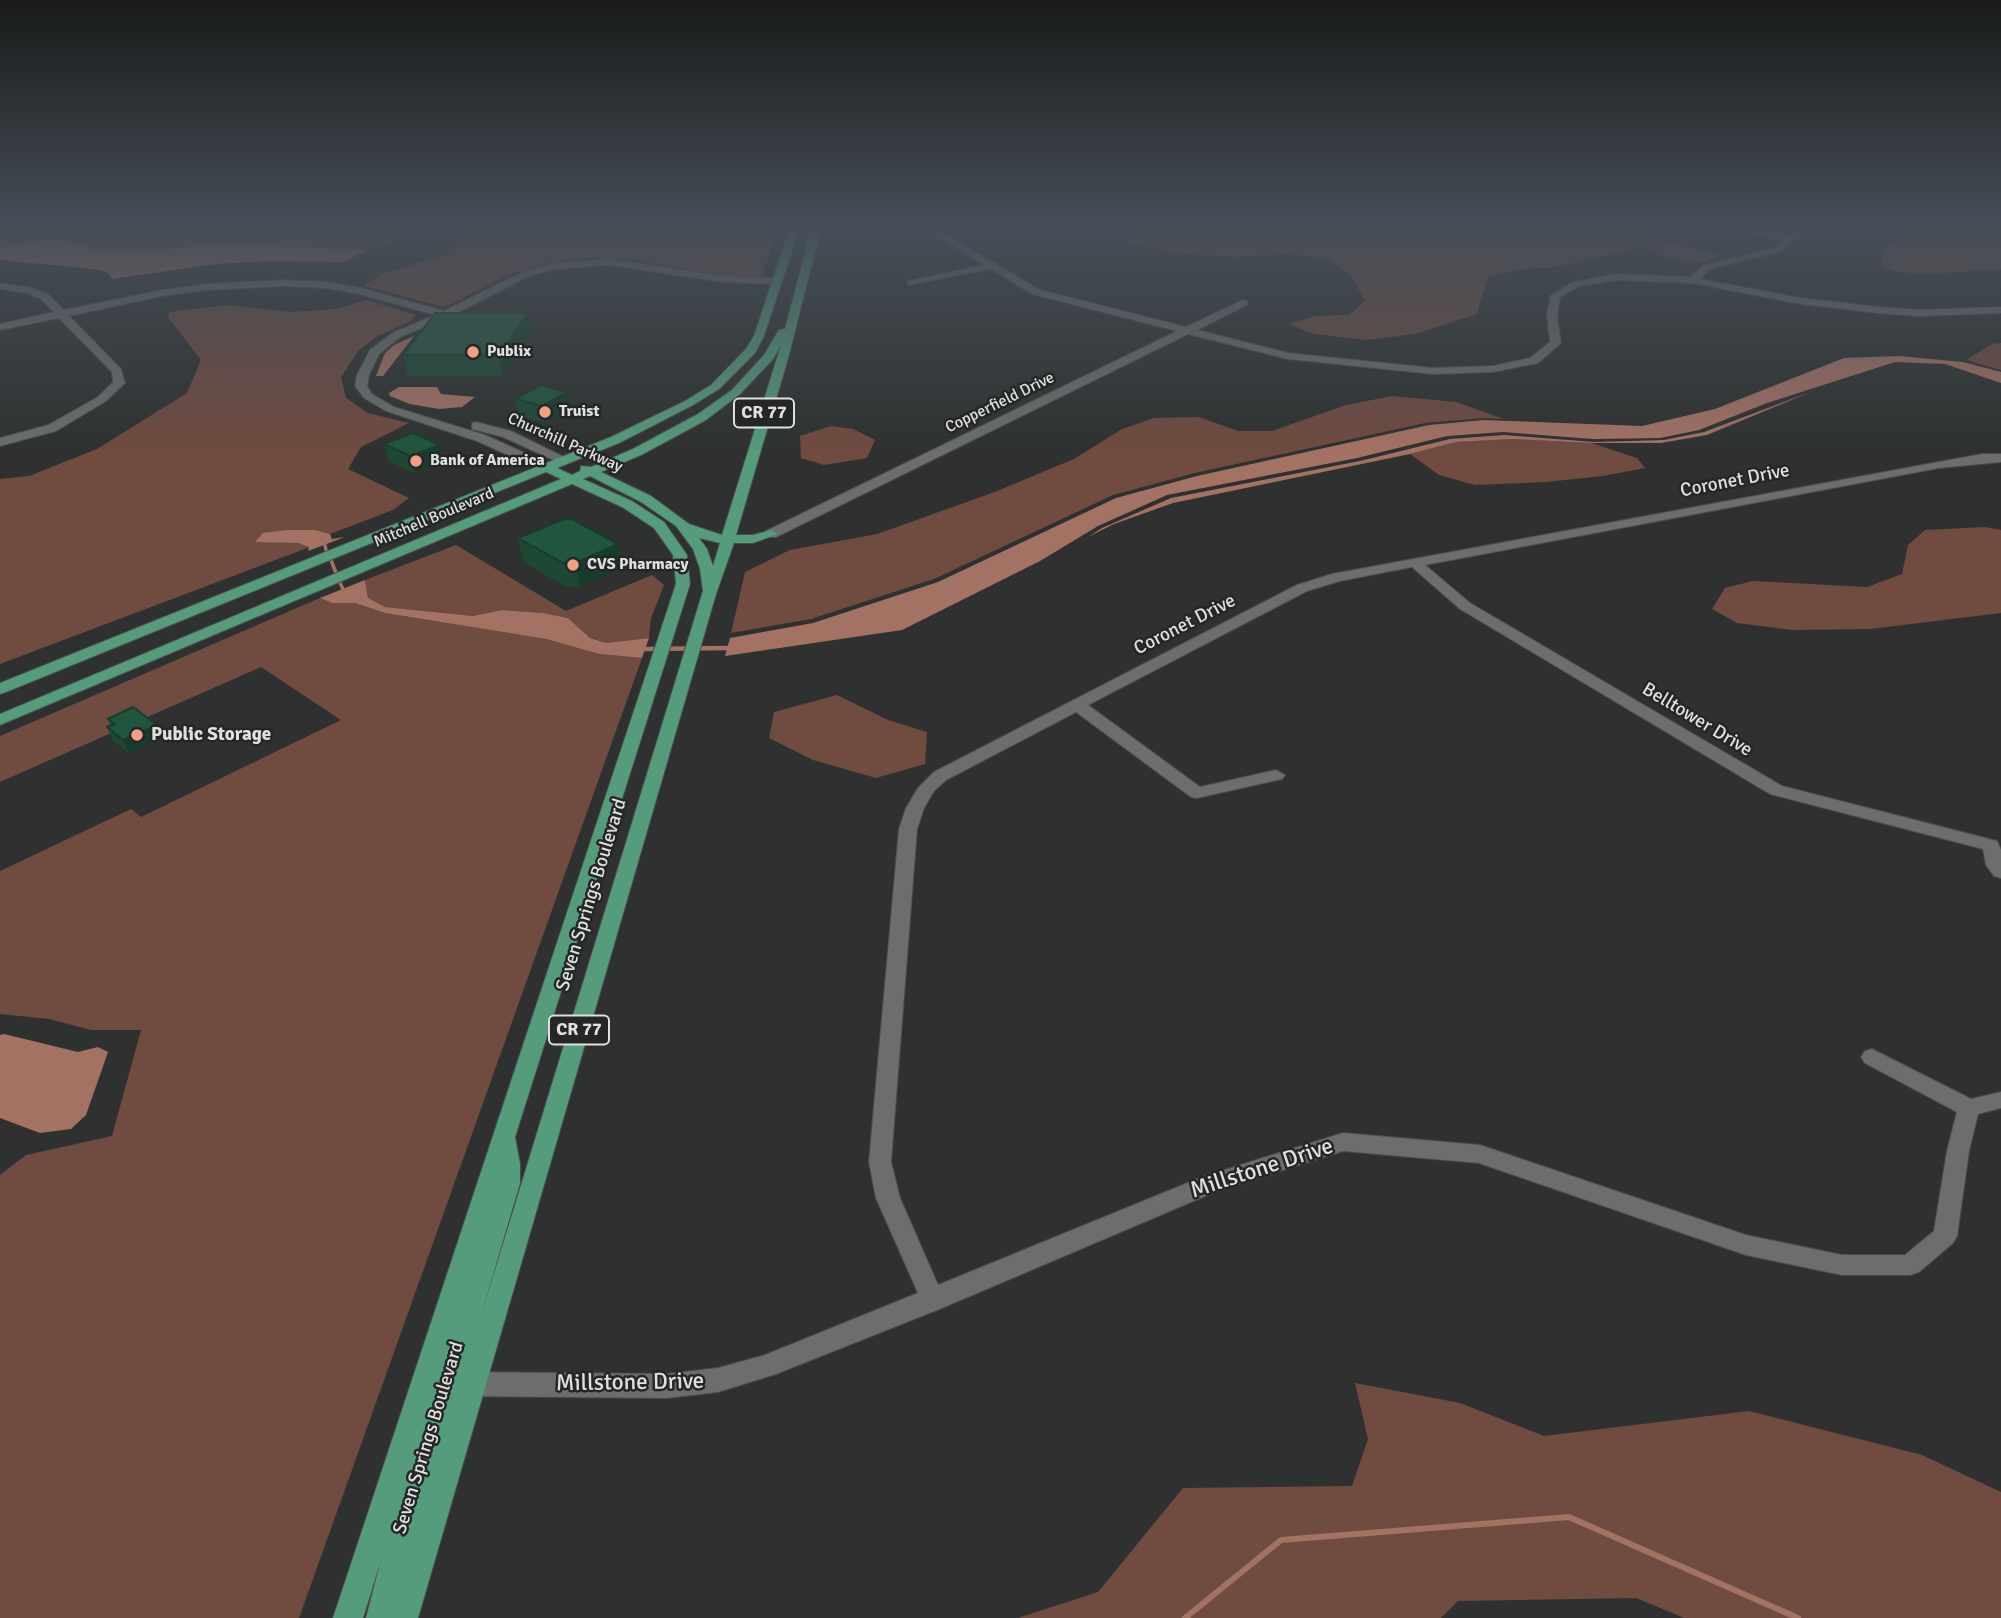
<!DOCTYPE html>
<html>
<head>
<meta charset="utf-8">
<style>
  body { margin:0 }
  canvas { display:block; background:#2e312f }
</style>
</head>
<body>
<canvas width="2001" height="1618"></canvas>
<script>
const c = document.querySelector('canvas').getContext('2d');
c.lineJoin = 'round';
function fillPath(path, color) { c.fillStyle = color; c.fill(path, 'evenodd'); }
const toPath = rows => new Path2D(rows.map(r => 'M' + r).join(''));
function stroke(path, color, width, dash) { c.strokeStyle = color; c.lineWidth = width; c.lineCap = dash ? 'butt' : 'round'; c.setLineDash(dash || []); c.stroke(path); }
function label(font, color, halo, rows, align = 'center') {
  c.font = font + ' Signika,sans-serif'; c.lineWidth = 5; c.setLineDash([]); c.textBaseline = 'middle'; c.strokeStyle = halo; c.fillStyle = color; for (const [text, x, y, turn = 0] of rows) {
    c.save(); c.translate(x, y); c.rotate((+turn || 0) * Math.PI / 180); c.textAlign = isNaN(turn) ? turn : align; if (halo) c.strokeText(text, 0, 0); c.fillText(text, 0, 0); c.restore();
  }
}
fillPath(toPath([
  [0,227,401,227,404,231,397,241,368,250,221,244,132,252,100,251,82,247,0,248],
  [478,227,779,227,762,275,753,277,734,278,627,259,589,258,553,262,509,274,450,305,440,306,364,286,381,274,445,255],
  [1116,227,1570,227,1648,238,1721,255,1706,262,1670,260,1644,247,1550,268,1519,269,1488,277,1477,314,1415,334,1367,340,1314,334,1289,324,1315,316,1349,315,1365,301,1350,273,1324,258,1285,254,1237,257,1186,254,1124,243,1136,237,1130,230],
  [1996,227,2001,227,2001,269,1928,274,1898,272,1881,266,1886,247,1918,230,1978,238],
  [367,300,416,315,411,321,376,337,358,351,341,377,346,398,368,413,409,423,361,447,348,469,409,498,393,510,330,534,314,530,287,530,269,542,298,543,310,547,0,664,0,479,29,476,97,449,187,393,201,360,168,317,169,312,228,305,290,312,336,309],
  [2001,343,2001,370,1966,360,1992,344],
  [1392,396,1456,402,1504,419,1483,418,1425,423,1195,473,1113,495,934,579,811,619,731,633,745,572,790,550,877,534,992,493,1074,459,1122,429,1154,418,1199,417,1238,431,1272,431,1346,405],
  [831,426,853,429,875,440,867,458,824,465,801,458,800,436],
  [1513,439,1591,443,1637,458,1645,468,1603,476,1546,482,1475,485,1439,475,1410,454,1456,442],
  [1985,527,2001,530,2001,613,1870,629,1792,630,1737,623,1712,609,1725,588,1753,581,1867,587,1902,574,1908,545,1925,530],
  [456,545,566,611,652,575,664,585,651,618,649,638,606,643,590,638,568,618,543,613,502,610,473,616,385,607,368,598,365,580],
  [320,598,332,603,355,603,385,613,546,639,599,654,642,658,299,1618,0,1618,0,1175,26,1155,112,1136,141,1030,91,1030,49,1019,0,1014,0,871,131,809,141,817,341,720,261,667,0,782,0,736],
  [837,695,888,720,927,732,925,764,876,778,813,760,769,738,774,712],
  [1355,1383,1460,1403,1544,1436,1749,1411,1922,1455,2001,1492,2001,1618,1684,1618,1636,1598,1458,1601,1441,1618,1018,1618,1098,1592,1183,1488,1352,1486,1368,1439]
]), '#6f4b40');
fillPath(toPath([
  [47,239,58,239,100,251,132,252,221,244,368,250,343,262,270,261,216,264,112,279,107,272,93,269,0,260,0,248],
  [414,336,383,376,376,376,385,353,394,345],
  [1899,356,1963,362,2001,372,2001,383,1945,364,1895,362,1767,403,1699,430,1660,438,1593,439,1503,432,1447,436,1357,458,1167,495,1098,526,1040,561,902,630,725,656,730,638,813,623,938,582,1116,498,1197,476,1429,425,1484,420,1642,426,1715,409,1844,358],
  [399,387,437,387,441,394,475,397,462,407,439,409,410,404,390,396,389,393],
  [1813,391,1707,435,1661,443,1591,443,1513,439,1456,442,1410,454,1173,503,1114,524,1088,537,1102,528,1171,498,1360,461,1450,439,1504,435,1594,442,1664,440,1704,432],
  [287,530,315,530,330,534,332,539,345,537,308,551,309,547,298,543,255,542,263,533],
  [365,580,368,598,385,607,473,616,502,610,543,613,568,618,590,638,606,643,649,638,642,658,599,654,546,639,385,613,355,603,332,603,320,598],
  [4,1034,78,1052,98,1047,108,1052,86,1115,71,1129,40,1133,0,1118,0,1035]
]), '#a47263');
stroke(toPath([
  [325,545,326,550],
  [331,560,336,573],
  [340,583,343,589]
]), '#a47263', 3.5);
stroke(toPath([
  [645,649,727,648]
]), '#a47263', 4.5);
stroke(toPath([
  [1185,1618,1281,1540,1569,1517,1798,1618]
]), '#a47263', 6);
const minor = toPath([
  [923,227,934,227,1040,290,1186,327,1243,300,1247,301,1247,305,1197,330,1288,353,1433,368,1493,366,1530,358,1550,342,1547,316,1550,296,1573,282,1615,274,1690,277,1704,265,1773,248,1785,240,1729,230,1725,227,1742,227,1791,235,1804,227,1814,227,1779,252,1710,269,1700,279,1801,298,1878,307,1919,310,2001,307,2001,313,1919,316,1878,313,1801,304,1692,283,1615,280,1580,286,1560,297,1557,316,1561,343,1538,363,1493,372,1433,374,1288,359,1188,334,776,537,766,537,766,531,1177,331,1032,294,991,269,908,285,908,281,984,265,923,227],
  [608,259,723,276,776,278,781,281,776,284,723,282,608,265,556,269,531,275,449,317,400,337,379,354,369,375,367,386,372,394,394,407,485,435,549,464,549,470,541,470,477,441,386,411,364,398,355,386,357,375,370,350,392,333,435,315,360,294,326,288,283,286,208,290,162,296,69,316,121,369,125,383,106,401,56,431,0,446,0,438,48,425,98,397,113,382,112,372,59,318,0,330,0,324,54,312,41,299,27,293,0,289,0,283,33,288,49,295,64,310,162,290,208,284,283,280,326,282,361,288,444,311,525,271,556,263,608,259],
  [476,422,511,431,570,460,564,464,560,463,503,437,472,429,472,423,476,422],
  [1982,454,2001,454,2001,462,1939,468,1425,565,1470,603,1782,786,1997,841,2001,850,2001,878,1994,876,1986,865,1983,849,1770,794,1460,609,1412,567,1340,581,1307,591,1088,705,1200,787,1276,770,1285,775,1282,779,1197,798,1191,797,1076,712,946,780,934,791,924,808,917,829,891,1162,900,1198,938,1285,1202,1177,1343,1133,1480,1145,1746,1235,1842,1255,1905,1255,1934,1231,1947,1151,1957,1112,1865,1063,1861,1057,1865,1051,1872,1049,1971,1099,2001,1092,2001,1108,1978,1114,1969,1151,1957,1236,1953,1243,1919,1272,1910,1275,1842,1275,1746,1255,1479,1163,1343,1151,1217,1191,942,1308,776,1374,718,1392,667,1398,462,1396,453,1392,449,1384,453,1376,462,1372,667,1374,718,1368,765,1355,918,1293,876,1198,869,1162,899,829,906,808,918,788,934,772,1297,585,1332,574,1982,454]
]);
const major = toPath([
  [790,227,800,227,764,336,755,353,719,389,693,405,619,443,557,468,572,475,580,471,581,466,591,467,633,449,698,414,732,390,764,355,779,330,785,329,812,227,821,227,789,355,736,535,753,535,771,530,778,534,753,543,734,543,716,594,418,1618,366,1618,381,1560,363,1618,333,1618,676,584,673,555,654,528,622,507,572,484,0,725,0,714,561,479,546,472,6,692,0,694,0,683,611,437,685,401,711,385,746,349,754,336,790,227],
  [781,345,722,535,689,524,651,496,601,472,641,455,706,420,740,394,773,359,781,345],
  [590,476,641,502,676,526,693,549,700,569,703,591,480,1319,520,1183,520,1164,515,1137,690,584,687,555,664,522,632,501,583,479,590,476],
  [699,538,720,543,713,566,707,549,699,538]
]);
stroke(minor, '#4a4d4b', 2);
stroke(major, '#4a4d4b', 2);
fillPath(minor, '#6b6e6c');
fillPath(major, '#549c7c');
fillPath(toPath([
  [528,313,532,333,503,376,408,376,403,355],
  [568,392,571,408,545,422,518,416,515,399],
  [384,444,440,445,444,462,414,473,388,461],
  [518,538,618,544,622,568,580,587,567,587,523,562],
  [108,719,157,725,162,738,129,753,113,741,107,727,111,726]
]), '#1d4934');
fillPath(toPath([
  [528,313,532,333,503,376,499,355],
  [568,392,571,408,545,422,542,406],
  [440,445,444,462,414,473,410,456],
  [618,544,622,568,580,587,575,563],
  [157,725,162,738,129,753,123,740]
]), '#183c2b');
const building = toPath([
  [435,313,528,313,499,355,403,355,435,313],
  [541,385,568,392,542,406,515,399,541,385],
  [413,433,440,445,410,456,384,444,413,433],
  [564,519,572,519,618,544,575,563,563,563,518,538,564,519],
  [133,707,157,725,123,740,107,727,115,724,108,719,133,707]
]);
fillPath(building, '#22553d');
stroke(building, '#183c2b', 2);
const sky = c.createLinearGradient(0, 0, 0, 453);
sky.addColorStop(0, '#191b1a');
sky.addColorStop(0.5, '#464e58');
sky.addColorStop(1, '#464e5800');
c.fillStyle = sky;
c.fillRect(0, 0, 2001, 453);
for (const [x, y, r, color] of [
  [473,352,7,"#f39f86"],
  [545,412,7,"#f39f86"],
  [416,461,7,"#f39f86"],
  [573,565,7,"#f39f86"],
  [137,735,7,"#f39f86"]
]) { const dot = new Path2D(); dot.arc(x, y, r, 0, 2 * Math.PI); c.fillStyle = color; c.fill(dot); stroke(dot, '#242725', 2.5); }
label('bold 16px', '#dfe1e0', '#242725', [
  ["Publix",487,352],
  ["Truist",559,412],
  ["Bank of America",430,461],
  ["CVS Pharmacy",587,565]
], 'left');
label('16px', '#dfe1e0', '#242725', [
  ["Copperfield Drive",1000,403,-26],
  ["Churchill Parkway",565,443,24],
  ["Mitchell Boulevard",434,518,-23]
]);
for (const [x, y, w] of [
  [764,413,60],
  [579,1030,60]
]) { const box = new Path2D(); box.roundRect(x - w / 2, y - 14.5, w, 29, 5); c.fillStyle = '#242725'; c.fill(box); stroke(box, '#dfe1e0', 2); }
label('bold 18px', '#dfe1e0', null, [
  ["CR 77",764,413],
  ["CR 77",579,1030]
]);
label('19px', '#dfe1e0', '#242725', [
  ["Coronet Drive",1735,481,-11],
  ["Coronet Drive",1185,625,-27],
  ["Belltower Drive",1697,720,31],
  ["Seven Springs Boulevard",592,895,-73],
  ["Seven Springs Boulevard",429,1438,-73]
]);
label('bold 19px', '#dfe1e0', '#242725', [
  ["Public Storage",151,735]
], 'left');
label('23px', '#dfe1e0', '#242725', [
  ["Millstone Drive",1262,1169,-18],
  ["Millstone Drive",630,1383,-1]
]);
</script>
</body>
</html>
